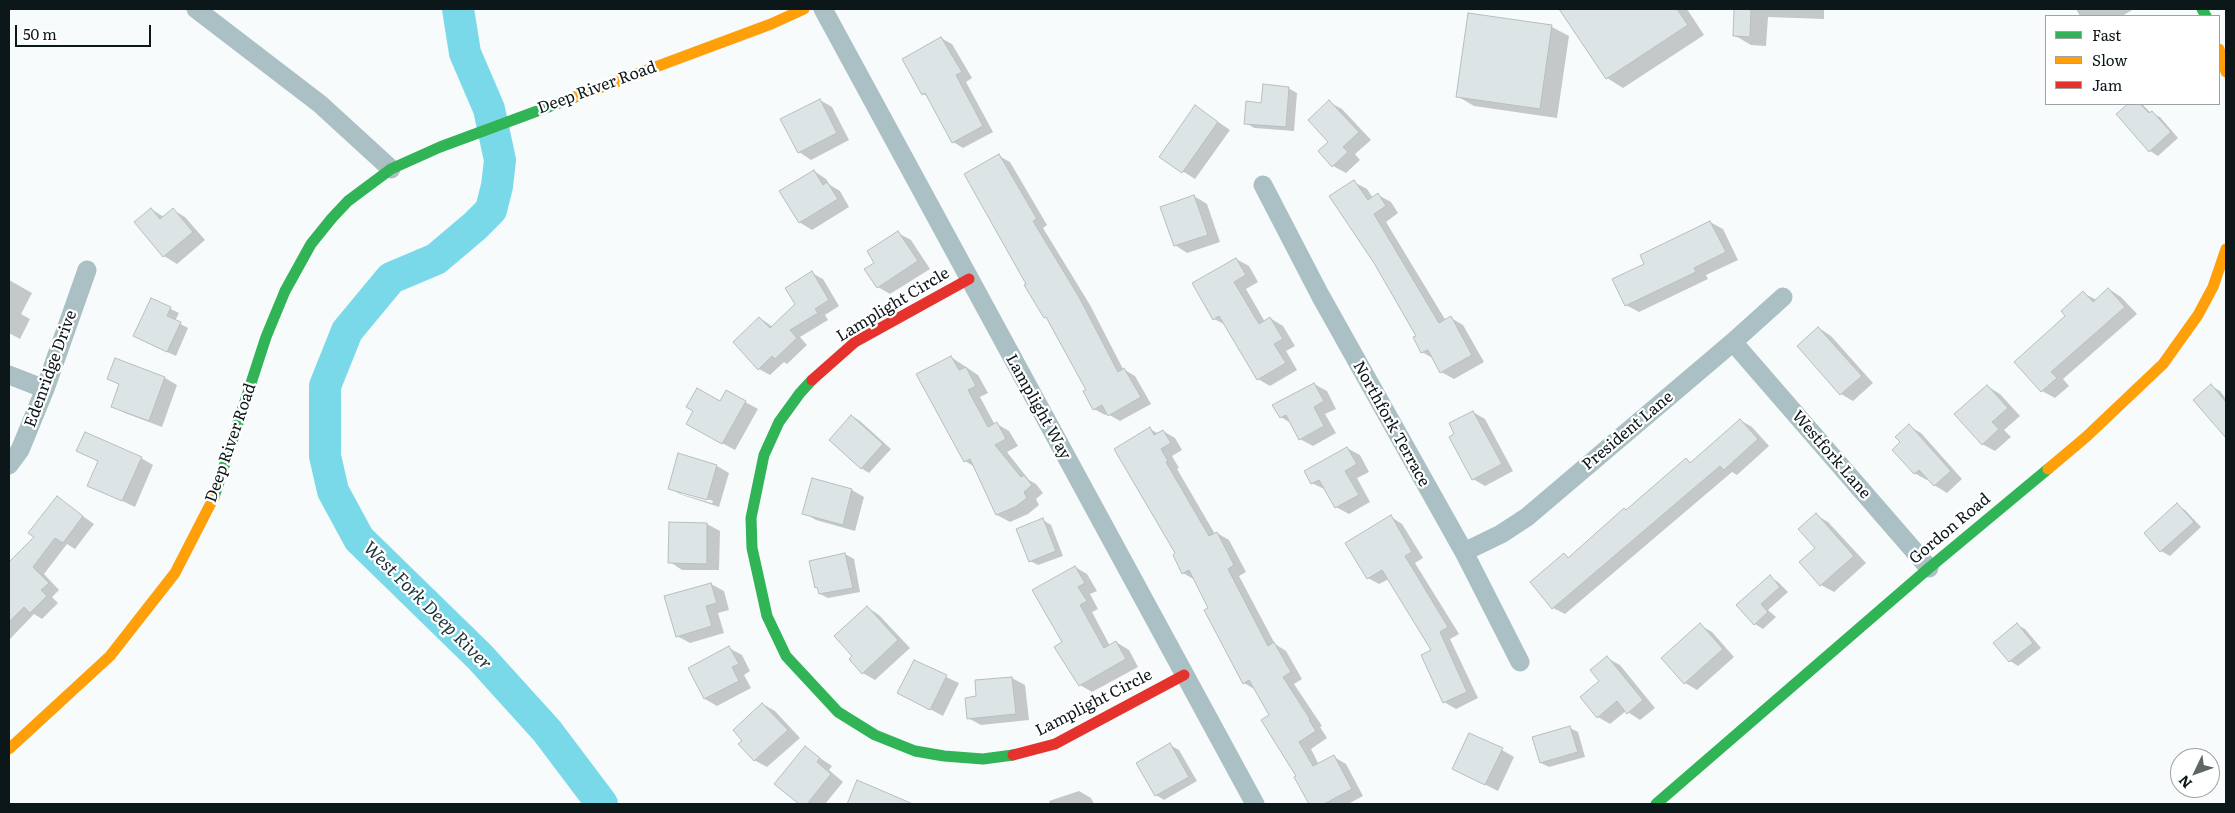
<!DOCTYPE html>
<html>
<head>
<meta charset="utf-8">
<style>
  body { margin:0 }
  #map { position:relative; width:2235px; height:813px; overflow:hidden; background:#f7fbfc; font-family:Literata,serif }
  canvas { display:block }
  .frame { position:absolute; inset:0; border:10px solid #0c1719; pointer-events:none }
  .legend { position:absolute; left:2045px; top:15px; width:175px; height:90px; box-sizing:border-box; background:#fff; border:1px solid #9ea2a3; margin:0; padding:6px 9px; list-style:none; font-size:15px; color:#0c1719 }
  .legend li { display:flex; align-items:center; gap:10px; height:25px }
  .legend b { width:25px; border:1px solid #9ea2a3 }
  .north { position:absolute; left:2170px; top:748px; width:50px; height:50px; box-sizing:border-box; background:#fff; border:1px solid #9ea2a3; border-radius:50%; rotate:228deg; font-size:14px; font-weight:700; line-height:20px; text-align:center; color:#0c1719 }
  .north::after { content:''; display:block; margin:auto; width:18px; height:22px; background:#5e6768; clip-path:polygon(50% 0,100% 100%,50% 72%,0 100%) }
  .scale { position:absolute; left:15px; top:25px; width:136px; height:22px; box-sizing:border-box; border:2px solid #0c1719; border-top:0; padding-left:6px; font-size:15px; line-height:18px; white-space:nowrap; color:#0c1719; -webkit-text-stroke:4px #fff; paint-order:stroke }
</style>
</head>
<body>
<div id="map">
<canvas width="2235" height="813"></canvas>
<div class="frame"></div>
<ul class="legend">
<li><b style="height:6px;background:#30b455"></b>Fast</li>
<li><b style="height:6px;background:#ff9f0a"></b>Slow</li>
<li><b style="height:6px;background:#e5322d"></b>Jam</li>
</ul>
<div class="north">N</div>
<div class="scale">50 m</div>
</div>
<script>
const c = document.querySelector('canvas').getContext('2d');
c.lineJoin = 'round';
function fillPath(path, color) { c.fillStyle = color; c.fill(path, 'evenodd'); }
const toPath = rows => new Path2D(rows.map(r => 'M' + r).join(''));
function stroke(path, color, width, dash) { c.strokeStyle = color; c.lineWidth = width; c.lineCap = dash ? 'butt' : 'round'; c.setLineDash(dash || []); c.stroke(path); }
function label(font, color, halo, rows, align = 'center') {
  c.font = font + ' Literata,serif'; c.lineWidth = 4.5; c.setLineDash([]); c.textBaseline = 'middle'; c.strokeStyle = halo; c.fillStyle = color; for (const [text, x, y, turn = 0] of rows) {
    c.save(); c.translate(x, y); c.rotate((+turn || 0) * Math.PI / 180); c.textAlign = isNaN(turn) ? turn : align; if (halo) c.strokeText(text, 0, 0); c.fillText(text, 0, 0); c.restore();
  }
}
fillPath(toPath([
  [1561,9,1687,9,1704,35,1623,88,1607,78],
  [1735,9,1824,9,1824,19,1768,17,1766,46,1751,45,1734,35],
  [2076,9,2134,9,2122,16,2080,16],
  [1469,15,1552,27,1569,36,1557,118,1474,106,1457,96],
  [941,38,952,44,972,78,966,82,993,132,963,148,953,142,929,97,923,94],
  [1288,88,1297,93,1294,131,1254,128,1246,123,1263,104],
  [820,100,832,107,849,140,811,160,799,152],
  [1329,102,1342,109,1371,140,1355,154,1360,160,1346,173,1333,166,1330,142],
  [2130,104,2142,104,2151,113,2160,117,2178,138,2158,156,2150,151,2118,115],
  [1196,107,1230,130,1195,179,1160,157],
  [999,156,1010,162,1047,225,1043,228,1090,305,1123,369,1135,376,1151,404,1120,421,1108,414,1105,415,1094,409,1087,390,1028,285],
  [814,171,826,179,830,185,840,191,849,207,812,230,799,222],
  [1354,182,1367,189,1373,198,1378,195,1391,202,1398,213,1386,222,1446,321,1451,318,1463,325,1484,362,1454,379,1441,372,1434,359,1422,352,1418,336],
  [1194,196,1207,204,1220,242,1187,253,1175,245],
  [151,209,164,217,173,210,185,217,205,240,177,264,164,256,135,222],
  [1710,222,1723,229,1738,260,1706,275,1708,279,1639,312,1626,305,1646,264],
  [898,233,911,240,930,269,890,294,878,287,876,263],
  [1236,259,1249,266,1258,282,1246,289,1265,322,1270,318,1283,326,1295,346,1286,351,1297,370,1270,386,1258,379,1226,325,1214,319],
  [812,273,823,279,839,306,825,315,828,320,800,337,807,345,787,364,784,362,770,375,759,369,760,318,773,327,797,304],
  [9,280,32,293,21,314,30,319,20,339,9,333],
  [2109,289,2121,297,2137,314,2063,379,2069,386,2055,398,2042,391,2016,362,2067,316,2083,293,2097,300],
  [152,300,179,313,175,321,188,328,176,356,143,341],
  [1819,328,1831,336,1873,383,1853,401,1841,394],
  [951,357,978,375,988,393,980,397,995,425,997,424,1009,431,1018,446,1007,452,1029,480,1036,484,1043,493,1036,499,1039,505,1028,514,1010,522,997,515,975,467,965,461],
  [116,359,165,378,177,385,162,427,125,413,112,406,120,385,109,379],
  [1314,384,1327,391,1336,409,1325,414,1336,433,1313,446,1300,439,1292,424,1281,417],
  [1987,386,2000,394,2020,416,2004,430,2011,437,1995,451,1982,444],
  [2211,386,2220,391,2226,399,2226,434,2222,432],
  [727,392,758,409,735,450,687,424,721,403],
  [1473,412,1485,419,1513,471,1485,486,1473,479,1456,435],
  [852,416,860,421,891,449,869,473,861,468],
  [1740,420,1752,427,1769,446,1737,475,1732,472,1565,614,1553,608,1564,555,1570,558,1686,460,1692,463],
  [1909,426,1921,433,1962,479,1947,493,1934,485,1929,479,1927,480,1914,473,1902,443],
  [1150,429,1159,434,1163,431,1175,438,1182,450,1172,456,1179,468,1177,469,1215,534,1217,533,1229,540,1246,572,1239,576,1275,644,1286,651,1302,679,1294,684,1322,726,1320,727,1327,738,1311,749,1319,765,1334,757,1346,764,1363,796,1348,804,1310,804,1295,778,1298,776,1271,716,1256,690,1244,683,1195,580,1183,573,1177,554],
  [1347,448,1360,455,1369,472,1357,478,1370,502,1349,514,1336,507,1326,490,1312,483],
  [78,451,141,458,153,465,135,507,89,485,99,462],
  [717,466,729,473,719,507,682,495,669,488],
  [681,491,713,501,712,503,681,494],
  [852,490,864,497,855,531,816,520,804,513],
  [57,498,94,524,75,549,67,544,44,574,59,590,52,597,58,603,42,619,34,614,9,640,9,563,36,537],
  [2177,505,2185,510,2201,527,2170,556,2161,551,2145,533],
  [1816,515,1828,522,1866,563,1834,592,1821,585,1816,548],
  [1391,517,1402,524,1423,558,1415,563,1459,634,1450,639,1478,698,1456,709,1444,702,1433,651,1389,579,1379,584,1368,578],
  [1043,520,1051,525,1063,556,1038,565,1030,561],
  [707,524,720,531,719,570,682,570,670,562],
  [845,554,854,559,860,592,828,598,820,594,819,589,816,587],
  [1075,567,1087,574,1097,591,1090,594,1098,609,1092,612,1110,646,1116,642,1129,650,1138,667,1092,692,1080,685,1064,642],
  [1770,577,1778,582,1788,592,1768,610,1776,617,1763,629,1755,624,1738,605],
  [711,584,724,591,729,610,718,613,724,633,690,643,677,636],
  [867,607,879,615,910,648,875,680,863,673,854,656],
  [1700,625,1712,632,1734,657,1697,690,1685,683],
  [2017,625,2025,629,2041,648,2018,666,2010,661,1995,643],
  [729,648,742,655,750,671,744,675,751,688,717,706,705,699],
  [1607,658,1620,665,1655,708,1640,720,1626,711,1610,724,1598,717,1601,682],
  [914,662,959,683,943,716,911,699],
  [1012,678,1025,685,1029,720,981,725,968,718,978,697],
  [763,704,775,711,800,738,767,767,754,760],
  [1570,728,1578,732,1585,757,1549,767,1541,763],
  [1170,745,1179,750,1197,781,1164,800,1156,795],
  [805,748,832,766,829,770,843,782,825,804,801,804,776,783],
  [1502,750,1514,757,1498,791,1454,769],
  [858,782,893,797,905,804,849,804],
  [1079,791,1091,798,1094,804,1050,804,1049,801]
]), '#0003');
stroke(toPath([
  [458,9,465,53,489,109,500,160,497,186,491,210,475,226,436,259,391,278,347,331,325,386,325,456,333,491,359,539,480,657,547,731,602,804]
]), '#7ad9e8', 32);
const building = toPath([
  [1559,9,1677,9,1688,25,1606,79,1559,9],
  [1734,9,1751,9,1750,37,1733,36,1734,9],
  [1468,13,1552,25,1540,109,1456,97,1468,13],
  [941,37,962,72,956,75,983,126,952,143,925,93,922,95,902,59,941,37],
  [1263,84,1289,87,1286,127,1244,124,1246,101,1261,103,1263,84],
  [820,99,837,133,798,153,780,119,820,99],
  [1329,100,1359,132,1343,147,1348,152,1332,167,1318,151,1328,142,1308,120,1329,100],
  [2128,104,2140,104,2149,113,2152,111,2171,132,2149,152,2116,114,2128,104],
  [1195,105,1218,122,1182,173,1159,157,1195,105],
  [999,154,1037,219,1033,221,1079,297,1118,372,1124,368,1141,397,1108,416,1102,405,1093,410,1083,391,1086,390,1046,317,1044,318,1024,285,1026,284,964,174,999,154],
  [814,170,823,185,827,182,838,199,799,223,779,191,814,170],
  [1354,180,1368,200,1378,193,1386,206,1374,214,1439,323,1451,316,1472,355,1440,373,1428,350,1421,353,1413,337,1416,336,1374,263,1329,196,1354,180],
  [1194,195,1208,235,1174,246,1160,207,1194,195],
  [151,208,160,219,173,208,193,232,163,257,134,222,151,208],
  [1710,221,1726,252,1694,268,1696,272,1625,306,1612,279,1644,264,1640,255,1710,221],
  [898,231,918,261,877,288,864,269,874,263,867,251,898,231],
  [1236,258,1246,275,1234,282,1259,324,1270,317,1283,339,1274,344,1286,363,1257,380,1219,316,1213,320,1192,283,1236,258],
  [812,271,829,300,815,309,818,313,790,330,797,338,775,359,772,356,758,370,733,342,759,317,770,328,795,304,785,288,812,271],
  [2108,288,2125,307,2051,372,2057,378,2041,392,2014,362,2065,316,2061,311,2083,291,2093,302,2108,288],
  [151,298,171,307,167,316,181,322,167,352,133,336,151,298],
  [1818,327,1862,376,1840,395,1797,346,1818,327],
  [951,356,959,370,966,367,976,386,968,390,988,427,997,422,1006,439,995,445,1021,477,1024,475,1032,485,1024,492,1027,498,1015,507,996,515,970,459,964,462,916,374,951,356],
  [115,358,165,377,149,421,111,407,119,384,107,379,115,358],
  [1314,383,1324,401,1314,407,1324,426,1299,440,1286,415,1280,418,1272,405,1314,383],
  [2211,384,2226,402,2226,438,2193,400,2211,384],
  [1987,385,2008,408,1992,422,1999,429,1982,445,1954,414,1987,385],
  [697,388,720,401,726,390,746,401,722,444,686,424,693,411,686,407,697,388],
  [1473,411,1502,464,1472,480,1449,437,1454,434,1449,423,1473,411],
  [851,415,883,444,861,469,829,440,851,415],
  [1740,419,1758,439,1724,470,1720,466,1552,609,1530,582,1564,553,1568,558,1624,508,1626,510,1686,458,1690,463,1740,419],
  [1909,424,1951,471,1934,486,1919,470,1914,474,1892,450,1900,442,1895,437,1909,424],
  [1150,427,1154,435,1163,430,1171,443,1161,449,1168,461,1166,462,1209,536,1217,532,1234,565,1228,569,1268,646,1274,642,1291,672,1283,677,1310,719,1309,720,1316,731,1299,742,1313,766,1334,755,1352,789,1324,804,1309,804,1294,777,1296,776,1261,720,1269,715,1249,680,1243,684,1204,610,1208,608,1189,570,1182,574,1173,555,1175,553,1114,449,1150,427],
  [85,432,142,457,122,501,87,486,98,461,76,451,85,432],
  [1347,447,1357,464,1345,471,1359,495,1335,508,1319,480,1311,484,1304,471,1347,447],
  [678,453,717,465,707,500,668,489,678,453],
  [812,478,852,489,843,525,802,514,812,478],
  [57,496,83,516,63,543,55,538,33,567,49,583,41,590,47,596,30,613,24,607,9,622,9,562,34,537,28,533,57,496],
  [2177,503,2194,522,2160,552,2144,533,2177,503],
  [1816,513,1854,556,1820,586,1799,562,1815,548,1798,529,1816,513],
  [1391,515,1412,552,1405,556,1448,627,1440,632,1467,692,1443,703,1421,655,1431,650,1382,570,1367,579,1345,543,1391,515],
  [1043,518,1056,551,1029,562,1016,529,1043,518],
  [669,522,707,523,707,564,668,563,669,522],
  [845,553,853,588,819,594,817,587,815,588,809,561,845,553],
  [1075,566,1085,583,1078,587,1087,601,1080,605,1104,648,1116,641,1126,659,1079,686,1054,647,1062,642,1032,590,1075,566],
  [1770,575,1780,587,1761,604,1768,612,1754,625,1736,605,1770,575],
  [711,583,717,603,706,606,712,626,676,637,664,596,711,583],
  [867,606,898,640,862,674,849,659,852,656,834,636,867,606],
  [1700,623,1723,649,1684,684,1661,658,1700,623],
  [2017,623,2033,643,2009,662,1993,643,2017,623],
  [729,646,739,664,732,667,739,681,704,699,688,668,729,646],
  [1607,656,1643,700,1627,714,1617,701,1597,718,1580,697,1599,681,1590,670,1607,656],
  [914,660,947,675,930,710,897,693,914,660],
  [1012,677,1016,714,967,719,965,698,976,696,975,680,1012,677],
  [762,703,788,730,754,761,738,744,742,741,733,730,762,703],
  [1570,726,1578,752,1540,763,1532,737,1570,726],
  [1469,733,1503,748,1485,785,1452,769,1469,733],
  [1170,743,1189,777,1155,796,1136,763,1170,743],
  [805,746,820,758,817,762,831,774,807,804,799,804,774,784,805,746],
  [857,780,913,804,847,804,857,780]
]);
fillPath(building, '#dce4e5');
stroke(building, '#b7bebf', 1);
stroke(toPath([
  [196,9,320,104,391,169],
  [823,9,1255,804],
  [1263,185,1320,295,1464,552,1520,662],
  [1733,342,1929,568],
  [9,375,45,389],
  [9,465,20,450,45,389,87,270],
  [1464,552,1501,534,1527,517,1733,342,1783,297]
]), '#abc0c4', 19);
stroke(toPath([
  [2202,9,2206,16],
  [812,380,800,393,779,422,764,455,751,518,752,548,767,616,786,656,838,712,875,735,915,751,944,756,983,759,1013,755],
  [214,497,266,337,285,291,311,244,332,218,348,201,391,169,440,147,575,97],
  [1656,804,1929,568,2048,469]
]), '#30b455', 11);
stroke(toPath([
  [2219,49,2226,72],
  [575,97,771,24,804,9],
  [2048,469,2086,437,2163,364,2198,315,2213,287,2226,249],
  [9,749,110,656,175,573,214,497]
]), '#ff9f0a', 11);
stroke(toPath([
  [812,380,855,342,969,279],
  [1013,755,1055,744,1184,675]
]), '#e5322d', 11);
label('16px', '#0c1719', '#fff', [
  ["Deep River Road",597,88,-20],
  ["Lamplight Circle",893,305,-31],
  ["Edenridge Drive",51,369,-70],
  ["Lamplight Way",1038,407,61],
  ["Northfork Terrace",1391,424,61],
  ["President Lane",1628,431,-40],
  ["Deep River Road",231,443,-71],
  ["Westfork Lane",1831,455,49],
  ["Gordon Road",1950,529,-40],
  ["Lamplight Circle",1094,703,-27]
]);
label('italic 18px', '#1c3337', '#fff', [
  ["West Fork Deep River",427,606,45]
]);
</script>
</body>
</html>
